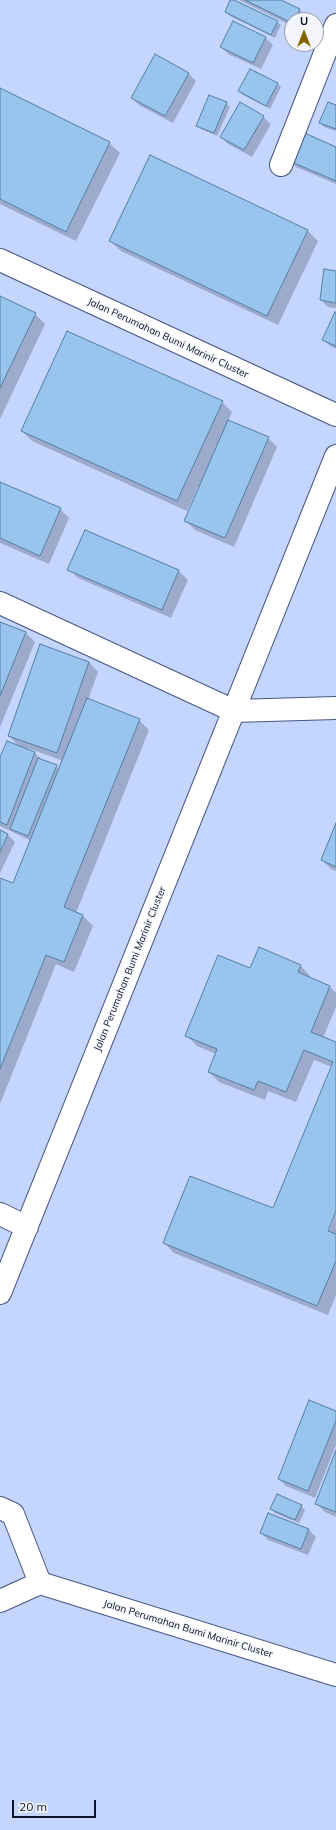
<!DOCTYPE html>
<html>
<head>
<meta charset="utf-8">
<style>
  body { margin:0 }
  #map { position:relative; width:336px; height:1830px; overflow:hidden; background:#c4d5fe; font-family:Mulish,sans-serif }
  canvas { display:block }
  .north { position:absolute; left:284px; top:12px; width:40px; height:40px; box-sizing:border-box; background:#f4f6fc; border:1px solid #989ca6; border-radius:50%; rotate:0deg; font-size:11px; font-weight:700; line-height:16px; text-align:center; color:#0d1425 }
  .north::after { content:''; display:block; margin:auto; width:14px; height:18px; background:#876601; clip-path:polygon(50% 0,100% 100%,50% 72%,0 100%) }
  .scale { position:absolute; left:12px; top:1800px; width:84px; height:18px; box-sizing:border-box; border:2px solid #0d1425; border-top:0; padding-left:5px; font-size:12px; line-height:14px; white-space:nowrap; color:#0d1425; -webkit-text-stroke:3px #f4f6fc; paint-order:stroke }
</style>
</head>
<body>
<div id="map">
<canvas width="336" height="1830"></canvas>
<div class="north">U</div>
<div class="scale">20 m</div>
</div>
<script>
const c = document.querySelector('canvas').getContext('2d');
c.lineJoin = 'round';
function fillPath(path, color) { c.fillStyle = color; c.fill(path, 'evenodd'); }
const toPath = rows => new Path2D(rows.map(r => 'M' + r).join(''));
function stroke(path, color, width, dash) { c.strokeStyle = color; c.lineWidth = width; c.lineCap = dash ? 'butt' : 'round'; c.setLineDash(dash || []); c.stroke(path); }
function label(font, color, halo, rows, align = 'center') {
  c.font = font + ' Mulish,sans-serif'; c.lineWidth = 3; c.setLineDash([]); c.textBaseline = 'middle'; c.strokeStyle = halo; c.fillStyle = color; for (const [text, x, y, turn = 0] of rows) {
    c.save(); c.translate(x, y); c.rotate((+turn || 0) * Math.PI / 180); c.textAlign = isNaN(turn) ? turn : align; if (halo) c.strokeText(text, 0, 0); c.fillText(text, 0, 0); c.restore();
  }
}
fillPath(toPath([
  [232,0,277,22,281,25,275,38,230,16,226,12],
  [239,0,279,0,300,10,307,17,306,20,292,20,292,26],
  [234,22,266,38,273,45,261,69,228,54,221,47],
  [155,56,189,74,196,81,173,123,139,105,132,98],
  [277,83,281,87,270,109,243,95,239,91],
  [0,89,109,143,120,153,76,241,0,204],
  [226,103,230,107,217,136,201,129,197,126],
  [336,106,336,131,324,127,320,123],
  [263,117,271,124,252,157,228,144,221,137],
  [336,148,336,184,296,167,288,159],
  [308,231,318,241,278,325,121,251,110,241],
  [336,272,336,308,328,307,321,300],
  [0,298,35,314,45,324,0,419],
  [336,313,336,349,330,346,323,339],
  [222,402,232,412,228,421,268,438,277,447,234,547,195,530,186,521,200,487,198,487,187,511,32,441,22,431],
  [0,483,60,509,69,518,49,564,0,543],
  [85,531,179,571,188,580,171,618,78,578,69,569],
  [0,623,26,633,35,642,0,727],
  [89,662,98,672,88,700,139,720,149,730,76,913,83,916,93,926,74,972,56,964,0,1104,0,879,14,884,31,841,0,826,0,760,20,747,9,736],
  [28,748,63,761,60,770,56,766,42,760,35,753,27,750],
  [336,825,336,871,331,869,322,860],
  [0,831,8,835,15,842,0,873],
  [300,965,310,976,309,978,330,987,336,993,336,1007,323,1038,336,1043,336,1208,325,1235,327,1236,336,1213,336,1295,328,1315,174,1253,164,1243,273,1210,332,1067,314,1060,296,1102,268,1091,265,1100,219,1082,209,1072,216,1054,197,1046,186,1035,250,969],
  [336,1412,336,1445,315,1498,286,1486,279,1479],
  [336,1452,336,1517,325,1512,316,1503],
  [301,1506,305,1510,299,1523,275,1513,271,1509],
  [309,1530,316,1537,308,1555,268,1540,261,1533]
]), '#0003');
const building = toPath([
  [230,0,234,0,278,21,271,35,225,12,230,0],
  [245,0,281,0,300,9,295,20,292,20,292,23,245,0],
  [233,21,266,37,253,63,220,47,233,21],
  [155,54,189,73,165,116,131,98,155,54],
  [250,69,278,83,266,106,238,91,250,69],
  [0,88,110,142,66,232,0,199,0,88],
  [209,95,227,102,214,133,196,126,209,95],
  [240,102,264,116,244,150,220,137,240,102],
  [328,102,336,105,336,129,319,123,328,102],
  [300,131,336,147,336,181,287,160,300,131],
  [150,155,308,230,267,316,109,241,150,155],
  [324,269,336,271,336,303,320,300,324,269],
  [0,296,36,313,0,388,0,296],
  [335,312,336,312,336,346,322,340,335,312],
  [67,331,223,401,177,501,21,431,67,331],
  [228,420,269,437,225,538,184,521,228,420],
  [0,482,61,508,40,556,0,538,0,482],
  [85,530,179,570,162,610,67,570,85,530],
  [0,622,26,632,0,696,0,622],
  [40,644,89,662,57,753,8,736,40,644],
  [87,698,140,719,64,907,83,915,64,962,46,955,0,1069,0,878,13,883,87,698],
  [7,741,35,752,7,825,0,822,0,757,7,741],
  [38,758,57,765,28,836,10,829,38,758],
  [336,823,336,867,321,860,336,823],
  [0,830,8,834,0,852,0,830],
  [259,947,301,965,298,972,330,986,311,1032,336,1042,336,1211,328,1231,336,1234,336,1261,317,1306,163,1243,190,1176,273,1208,333,1062,304,1050,286,1092,258,1081,254,1090,208,1072,217,1049,185,1036,218,955,250,968,259,947],
  [309,1400,336,1411,336,1421,308,1491,278,1479,309,1400],
  [336,1450,336,1512,315,1504,336,1450],
  [277,1494,302,1505,295,1520,270,1509,277,1494],
  [268,1513,309,1529,301,1549,260,1533,268,1513]
]);
fillPath(building, '#98c4ed');
stroke(building, '#547ea4', 1);
const minor = toPath([
  [281,165,336,25],
  [0,260,336,415],
  [0,603,234,711,336,708],
  [0,1214,27,1227],
  [0,1293,336,456],
  [0,1508,13,1514,40,1583],
  [0,1601,40,1583,336,1675]
]);
stroke(minor, '#465783', 24);
stroke(minor, '#fff', 22);
label('10px', '#0d1425', '#f4f6fc', [
  ["Jalan Perumahan Bumi Marinir Cluster",168,338,25],
  ["Jalan Perumahan Bumi Marinir Cluster",130,969,-68],
  ["Jalan Perumahan Bumi Marinir Cluster",188,1629,17]
]);
</script>
</body>
</html>
